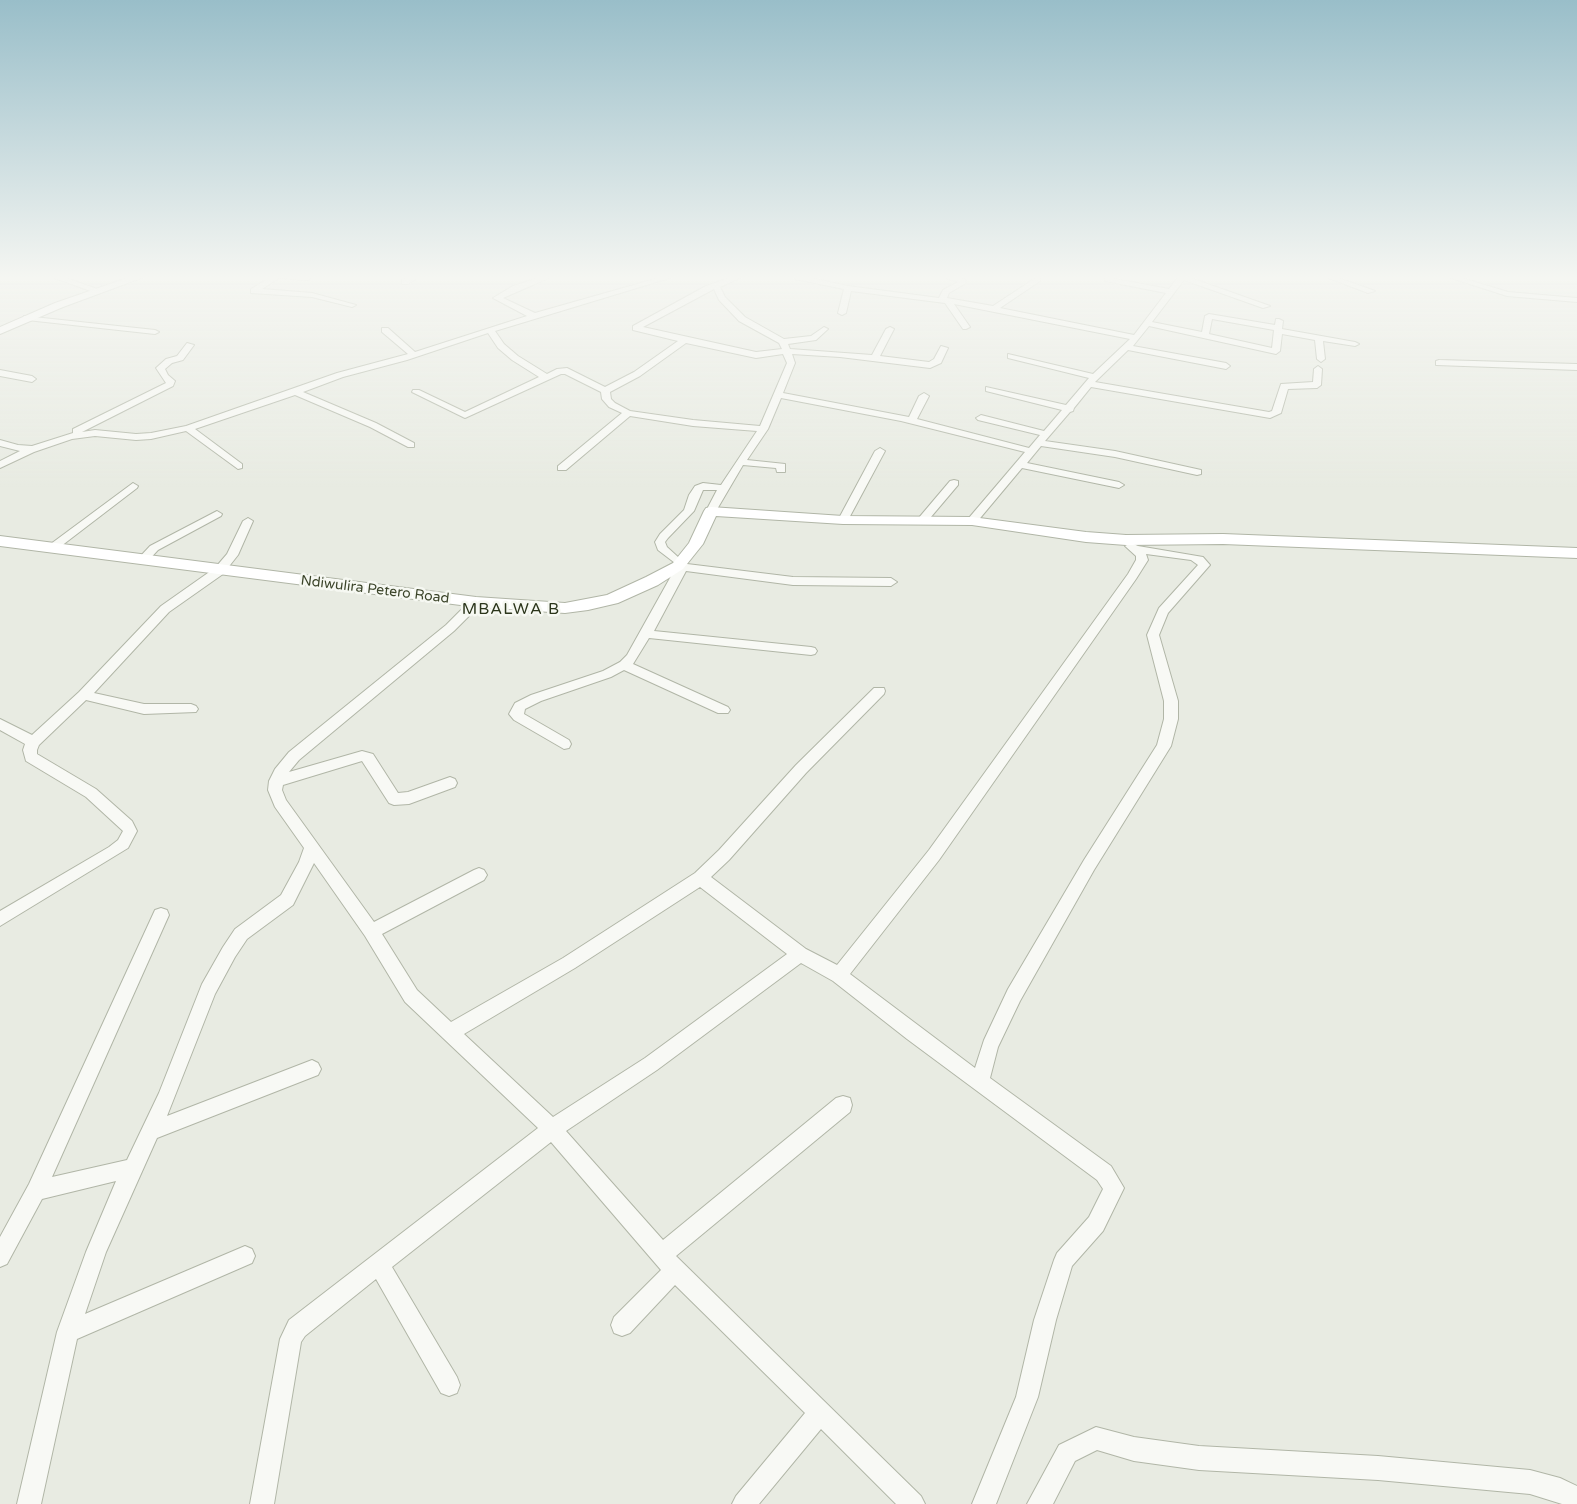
<!DOCTYPE html>
<html>
<head>
<meta charset="utf-8">
<style>
  body { margin:0 }
  canvas { display:block; background:#e8ebe2 }
</style>
</head>
<body>
<canvas width="1577" height="1504"></canvas>
<script>
const c = document.querySelector('canvas').getContext('2d');
c.lineJoin = 'round';
const toPath = rows => new Path2D(rows.map(r => 'M' + r).join(''));
function stroke(path, color, width, dash) { c.strokeStyle = color; c.lineWidth = width; c.lineCap = dash ? 'butt' : 'round'; c.setLineDash(dash || []); c.stroke(path); }
function fillPath(path, color) { c.fillStyle = color; c.fill(path, 'evenodd'); }
function label(font, color, halo, rows, align = 'center') {
  c.font = font + ' "Varela Round",sans-serif'; c.lineWidth = 5; c.setLineDash([]); c.textBaseline = 'middle'; c.strokeStyle = halo; c.fillStyle = color; for (const [text, x, y, turn = 0] of rows) {
    c.save(); c.translate(x, y); c.rotate((+turn || 0) * Math.PI / 180); c.textAlign = isNaN(turn) ? turn : align; if (halo) c.strokeText(text, 0, 0); c.fillText(text, 0, 0); c.restore();
  }
}
const street = toPath([
  [52,277,63,277,103,291,96,293,52,277],
  [271,277,311,278,307,280,279,278,262,289,312,293,356,305,352,307,312,297,251,293,251,289,271,277],
  [410,277,419,277,408,284,402,284,402,280,410,277],
  [541,277,551,277,503,298,535,313,662,277,673,277,495,331,504,344,518,356,547,374,557,369,567,368,605,387,634,372,678,341,633,330,633,326,706,286,732,277,742,277,720,287,725,297,745,317,784,339,811,336,824,327,828,329,816,340,788,344,790,349,872,355,886,329,890,327,894,329,880,356,929,362,934,359,941,346,948,348,941,363,930,368,840,357,792,354,795,363,783,393,909,417,919,396,924,393,929,396,917,419,1029,448,1040,435,978,420,976,418,981,415,1044,431,1062,410,986,391,986,387,1066,405,1089,378,1008,358,1008,354,1093,374,1130,339,954,304,970,327,966,329,963,329,945,303,851,291,846,313,842,315,838,313,844,289,795,279,794,277,807,277,848,286,939,298,943,290,958,282,944,277,955,277,965,279,966,283,949,293,947,298,993,306,1037,277,1040,277,1040,281,1000,308,1134,335,1166,293,1105,281,1105,277,1169,289,1178,277,1188,277,1270,306,1263,308,1184,280,1152,322,1202,332,1205,316,1209,314,1275,325,1276,319,1279,319,1283,321,1282,329,1355,342,1359,344,1355,346,1323,341,1325,359,1321,362,1317,359,1315,340,1282,334,1280,351,1276,354,1149,326,1133,346,1226,363,1230,366,1226,369,1128,350,1095,382,1269,412,1272,411,1281,384,1313,382,1314,369,1318,366,1322,369,1321,385,1317,388,1288,389,1281,413,1270,418,1091,387,1074,408,1073,411,1070,412,1045,441,1115,451,1201,470,1201,474,1197,475,1115,457,1041,446,1027,463,1119,482,1124,485,1119,488,1022,468,976,523,972,524,967,521,968,519,1025,452,901,421,781,398,768,429,747,460,785,464,785,472,777,472,776,468,743,465,716,511,711,514,706,511,717,490,703,490,694,511,668,538,665,542,667,547,678,557,686,560,687,564,793,577,891,578,897,582,891,586,793,585,686,571,654,631,811,647,815,648,817,651,815,654,811,655,649,638,633,664,728,707,730,710,728,713,718,713,624,670,611,677,541,701,525,709,524,714,569,740,571,744,569,748,564,749,514,720,509,714,515,703,531,695,603,671,620,662,627,655,675,569,672,566,675,563,658,550,655,542,660,534,684,510,689,495,695,486,703,483,721,485,757,431,693,426,630,416,566,470,558,470,558,466,622,413,609,407,602,399,601,392,565,374,561,374,465,418,412,392,413,390,419,390,465,412,539,377,512,360,498,348,488,333,407,360,343,377,303,392,376,423,414,443,414,447,408,447,370,427,295,395,195,429,242,464,242,468,238,469,186,431,151,439,136,440,95,436,72,439,34,452,0,468,0,461,20,451,0,446,0,440,18,445,32,446,73,433,73,429,166,383,156,368,166,359,177,356,187,343,194,345,183,360,172,363,165,369,168,375,175,381,173,386,82,432,95,430,136,434,151,433,186,426,337,373,408,354,382,332,382,328,388,328,415,352,527,316,493,298,513,286,541,277],
  [714,289,719,300,739,321,779,343,782,349,756,352,643,327,714,289],
  [1212,319,1274,330,1272,348,1209,334,1212,319],
  [686,343,756,358,783,354,787,363,760,426,693,420,630,411,615,403,611,399,610,392,640,376,686,343],
  [1326,277,1336,277,1375,291,1368,293,1326,277],
  [1448,277,1459,277,1508,292,1577,298,1577,302,1507,296,1448,277],
  [24,316,155,330,159,332,155,334,27,320,23,318,24,316],
  [1439,360,1577,364,1577,370,1436,365,1436,361,1439,360],
  [0,370,32,376,36,379,32,382,0,376,0,370],
  [880,448,885,451,848,520,847,522,839,522,838,520,875,451,880,448],
  [954,480,958,481,958,485,925,524,917,524,916,522,917,520,950,481,954,480],
  [133,483,138,486,137,488,56,550,48,550,46,548,48,546,133,483],
  [217,511,222,514,221,516,158,550,146,563,138,563,136,561,150,546,217,511],
  [248,518,253,521,238,555,223,574,169,612,94,693,144,704,191,704,196,706,198,709,196,712,144,714,86,700,39,745,37,750,37,754,96,789,132,821,137,831,128,848,0,926,0,911,109,847,118,840,123,831,86,797,26,761,23,750,25,744,0,730,0,719,32,735,79,692,161,606,215,568,227,554,243,521,248,518],
  [1131,543,1138,546,1203,557,1210,565,1168,613,1159,635,1178,701,1178,719,1171,746,1094,870,1020,1001,998,1047,990,1078,1111,1166,1124,1188,1103,1231,1072,1266,1056,1320,1038,1397,996,1504,972,1504,1016,1397,1034,1320,1054,1260,1057,1253,1089,1217,1103,1189,1097,1180,907,1039,833,981,801,963,657,1070,566,1131,663,1240,836,1098,843,1096,850,1098,852,1105,850,1112,676,1256,921,1496,925,1504,896,1504,821,1429,759,1504,732,1504,736,1496,805,1413,675,1285,630,1333,622,1336,614,1333,611,1325,614,1317,661,1270,551,1142,392,1267,457,1377,460,1385,457,1393,449,1396,441,1393,376,1279,305,1336,301,1342,274,1504,250,1504,280,1339,289,1320,538,1128,405,1002,365,936,314,863,293,905,247,939,235,957,215,994,167,1116,312,1060,318,1063,321,1069,318,1075,157,1138,106,1252,85,1314,245,1246,252,1249,255,1256,252,1263,77,1339,41,1504,17,1504,57,1332,86,1252,116,1181,42,1199,7,1264,0,1267,0,1237,29,1184,155,910,161,908,167,910,169,915,52,1177,127,1160,159,1093,202,984,223,947,235,929,281,895,299,862,304,848,275,807,268,790,269,781,275,769,289,752,446,625,472,599,480,599,482,602,480,605,454,631,299,760,289,772,362,751,373,754,398,793,408,792,450,777,455,779,457,783,455,787,409,804,394,805,389,803,362,761,283,785,282,790,286,800,374,922,474,870,479,868,484,870,487,875,484,880,382,934,417,990,451,1022,563,958,695,873,719,850,796,765,874,688,884,688,885,691,884,694,806,773,729,860,711,877,806,949,837,965,929,850,1128,574,1136,560,1136,556,1125,546,1131,543],
  [1146,554,1191,560,1198,565,1159,608,1147,635,1164,701,1164,719,1157,745,1084,860,1008,989,984,1040,975,1068,850,974,939,860,1136,579,1148,560,1146,554],
  [700,887,787,954,645,1058,553,1117,464,1034,575,968,700,887],
  [1096,1427,1134,1437,1199,1446,1378,1456,1530,1470,1560,1478,1577,1486,1577,1504,1562,1504,1530,1494,1378,1480,1199,1470,1134,1461,1097,1450,1075,1461,1053,1504,1027,1504,1059,1445,1096,1427]
]);
const secondary = toPath([
  [130,277,144,277,63,307,0,334,0,327,55,303,130,277],
  [711,507,843,516,972,517,1086,532,1126,535,1223,534,1577,548,1577,558,1223,544,1126,545,1086,542,972,525,843,524,716,516,703,544,683,569,658,585,618,603,588,610,565,613,476,607,0,546,0,536,476,597,565,603,607,595,646,577,673,563,689,543,704,511,706,508,711,507]
]);
stroke(street, '#b1b6a7', 2);
stroke(secondary, '#b1b6a7', 2);
fillPath(street, '#f8f9f5');
fillPath(secondary, '#fff');
const sky = c.createLinearGradient(0, 0, 0, 487);
sky.addColorStop(0, '#99bec9');
sky.addColorStop(0.57, '#f5f6f2');
sky.addColorStop(1, '#f5f6f200');
c.fillStyle = sky;
c.fillRect(0, 0, 1577, 487);
label('14px', '#3b4429', '#f6f8f2', [
  ["Ndiwulira Petero Road",375,590,7]
]);
c.letterSpacing = '1px';
label('16px', '#2b351b', '#f6f8f2', [
  ["MBALWA B",511,610]
]);
c.letterSpacing = '0px';
</script>
</body>
</html>
